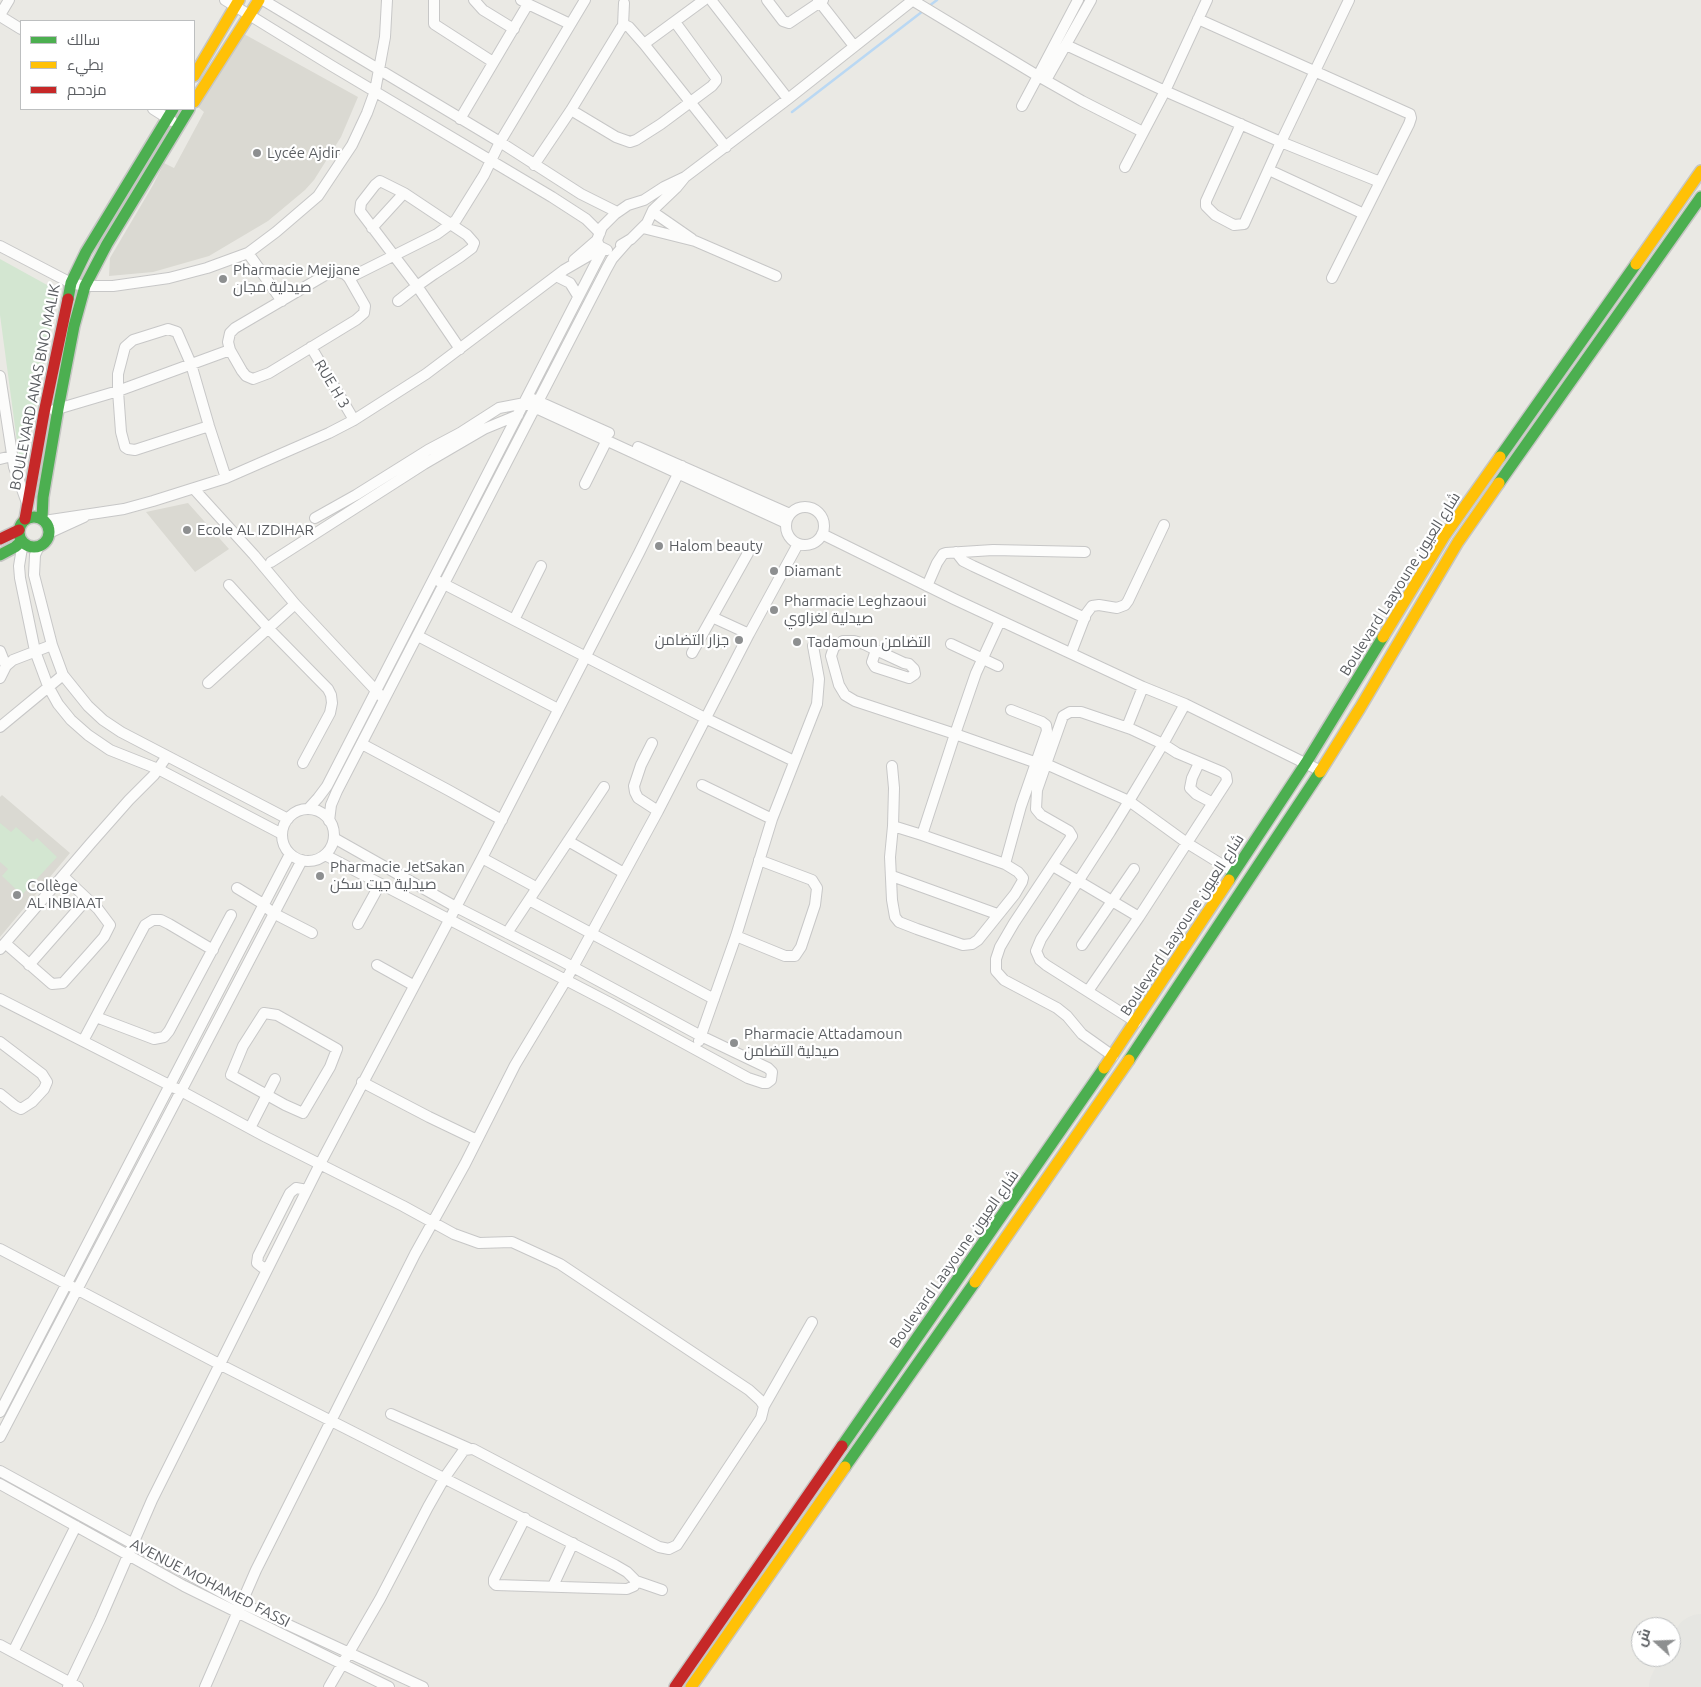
<!DOCTYPE html>
<html>
<head>
<meta charset="utf-8">
<style>
  body { margin:0 }
  #map { position:relative; width:1701px; height:1687px; overflow:hidden; background:#eae9e4; font-family:Ubuntu,Cairo,sans-serif }
  canvas { display:block }
  .legend { position:absolute; left:20px; top:20px; width:175px; height:90px; box-sizing:border-box; background:#fff; border:1px solid #bdbfc0; margin:0; padding:6px 9px; list-style:none; font-size:15px; color:#5b5e62 }
  .legend li { display:flex; align-items:center; gap:10px; height:25px }
  .legend b { width:25px; border:1px solid #bdbfc0 }
  .north { position:absolute; left:1631px; top:1617px; width:50px; height:50px; box-sizing:border-box; background:#fff; border:1px solid #bdbfc0; border-radius:50%; rotate:290deg; font-size:14px; font-weight:700; line-height:20px; text-align:center; color:#5b5e62 }
  .north::after { content:''; display:block; margin:auto; width:18px; height:22px; background:#8d8f90; clip-path:polygon(50% 0,100% 100%,50% 72%,0 100%) }
</style>
</head>
<body>
<div id="map">
<canvas width="1701" height="1687"></canvas>
<ul class="legend">
<li><b style="height:6px;background:#4caf50"></b>سالك</li>
<li><b style="height:6px;background:#ffc107"></b>بطيء</li>
<li><b style="height:6px;background:#c62828"></b>مزدحم</li>
</ul>
<div class="north">ش</div>
</div>
<script>
const c = document.querySelector('canvas').getContext('2d');
c.lineJoin = 'round';
function fillPath(path, color) { c.fillStyle = color; c.fill(path, 'evenodd'); }
const toPath = rows => new Path2D(rows.map(r => 'M' + r).join(''));
function stroke(path, color, width, dash) { c.strokeStyle = color; c.lineWidth = width; c.lineCap = dash ? 'butt' : 'round'; c.setLineDash(dash || []); c.stroke(path); }
function label(font, color, halo, rows, align = 'center') {
  c.font = font + ' Ubuntu,Cairo,sans-serif'; c.lineWidth = 4.5; c.setLineDash([]); c.textBaseline = 'middle'; c.strokeStyle = halo; c.fillStyle = color; for (const [text, x, y, turn = 0] of rows) {
    c.save(); c.translate(x, y); c.rotate((+turn || 0) * Math.PI / 180); c.textAlign = isNaN(turn) ? turn : align; if (halo) c.strokeText(text, 0, 0); c.fillText(text, 0, 0); c.restore();
  }
}
fillPath(toPath([
  [244,34,358,97,341,137,314,180,305,190,268,221,209,256,153,272,109,276,110,258,153,185,164,163,174,168,204,112,198,107],
  [188,503,229,549,195,572,146,512],
  [2,795,70,853,0,937,0,797]
]), '#dad9d2');
fillPath(toPath([
  [0,259,58,291,22,479,0,315],
  [0,823,11,832,16,827,33,842,37,838,57,857,22,895,2,876,8,869,0,862]
]), '#d3e6d1');
stroke(toPath([
  [929,6,937,0],
  [792,112,923,11]
]), '#bad8f3', 2.5);
stroke(toPath([
  [1677,1687,1701,1642]
]), '#e6e6e2', 56);
const street = toPath([
  [225,0,332,66,552,197,586,219,600,233],
  [263,0,500,142,581,194,617,212],
  [434,0,434,24,493,62],
  [474,0,483,10,514,29],
  [711,0,788,99],
  [767,0,783,21,789,23,823,0],
  [818,0,854,46],
  [912,0,1038,76,1078,0],
  [528,4,570,24],
  [0,15,9,0],
  [0,16,21,29],
  [1198,19,1410,114,1411,118,1409,124,1332,278],
  [623,26,624,3],
  [644,44,704,0],
  [1066,45,1165,91,1281,142,1380,182],
  [1046,80,1091,0],
  [1022,106,1038,76,1082,101,1143,132],
  [153,109,172,121],
  [571,110,616,137,630,142,636,140,661,124,712,86,716,81,716,78,675,22],
  [460,119,528,4,521,0],
  [1241,124,1206,201,1206,206,1215,215,1234,225,1244,224,1281,142,1349,0],
  [534,165,571,110,621,28,625,25,629,27,644,44,726,147],
  [1125,167,1165,91,1207,0],
  [1269,170,1364,214],
  [653,212,692,239],
  [372,228,404,193],
  [643,228,695,241,776,276],
  [621,245,631,239,647,223,653,210,676,188,685,177],
  [0,246,71,283,85,286,113,286,169,278,207,268,248,253,276,232,318,196,352,145,367,113,375,91,385,37,387,0],
  [607,250,599,246,597,240,602,227,615,214,628,205,644,200,664,187,685,177,788,99,913,0],
  [248,253,282,301],
  [574,260,597,240],
  [336,271,345,274,349,278,365,306,364,313,356,320,269,373,253,379,246,376,242,371,230,350,228,342,230,333,235,328,327,274,336,271],
  [556,276,570,283,578,296],
  [349,278,437,234,456,220,484,175,500,142,585,0],
  [398,301,417,286,434,274,460,257,472,248,474,243,467,235,404,193,380,181,375,185,361,203,360,211,417,286,460,349],
  [311,347,354,420],
  [0,376,14,467,27,503],
  [533,399,609,433],
  [54,410,118,391,230,350],
  [209,426,135,450,128,449,125,447,121,432,118,391,118,374,125,347,133,340,168,329,177,332,191,364,209,426,226,478],
  [638,447,790,514],
  [0,459,12,456],
  [585,484,607,440],
  [194,489,254,555,295,604,381,696],
  '786 526a19 19 0 1 1 38 0a19 19 0 1 1-38 0Z',
  [315,518,356,495,428,450,460,433,499,408,525,403,786,523],
  [44,521,124,509,153,501,226,478,329,433,354,420,426,374,564,270,602,248],
  [49,533,84,517],
  [822,534,954,599,1143,687,1185,704,1321,771],
  [23,542,19,566,20,578,35,651,48,686,58,704,71,720,88,735,110,750,158,769,282,834],
  [39,546,35,555,34,575,52,645,63,675,88,706,103,720,121,732,288,819],
  [956,552,963,561,973,566,1085,618],
  [271,562,424,464,484,429,518,415],
  [440,582,705,718,794,761],
  [229,585,269,629,328,689,331,695,332,703,330,713,303,763],
  [927,586,937,563,943,554,946,553,993,550,1085,552],
  [712,617,749,634],
  [514,620,541,566],
  [1000,621,976,673,955,734,1037,763],
  [418,636,558,709],
  [951,644,998,666],
  [876,650,872,662,875,667,909,678,915,674,914,669,909,664,904,663,876,650,864,644,854,641,843,641,834,647,831,656,839,685,845,695,855,701,955,734,922,835,893,826],
  [0,651,6,666],
  [692,653,748,553],
  [1071,653,1086,614,1092,606,1099,605,1117,608,1125,605,1128,601,1164,525],
  [0,678,6,666,13,660,52,645],
  [208,683,295,604],
  [0,727,63,675],
  [1127,727,1143,687],
  [652,743,641,765,634,786,635,792,638,798,658,811],
  [362,744,448,790,502,820],
  [1199,763,1192,778,1190,788,1196,794,1213,803],
  [1046,764,1037,790,1036,809,1041,815,1069,831,1072,836,1014,923,1000,947,996,959,996,971,1004,980,1057,1008,1067,1016,1082,1034,1113,1056],
  [892,766,894,788,893,826,890,857,892,900,895,917,899,922,917,929,963,945,972,944,978,940,1015,894,1022,882,1023,878,1018,872,1005,864,1021,806,1047,731,1046,725,1042,722,1011,710],
  [702,785,772,819],
  [308,809,318,798,327,786,603,249],
  '282 835a26 26 0 1 1 52 0a26 26 0 1 1-52 0Z',
  [329,821,331,805,337,791,607,268,612,259,627,242],
  [922,835,1005,864],
  [568,841,624,873],
  [325,855,612,1004,748,1078,763,1083,767,1083,771,1080,772,1072,768,1068,701,1036,560,960,456,907,334,838],
  [482,858,532,885],
  [1053,866,1139,917],
  [892,876,997,914],
  [237,888,260,902,273,913,312,933],
  [529,900,714,999],
  [358,924,380,884],
  [507,933,604,787],
  [736,936,785,956,795,956,801,947,815,905,817,888,812,880,759,860],
  [5,943,52,984,63,983,89,954,104,937,110,925,98,909,64,877],
  [1082,945,1134,869],
  [0,949,91,843,129,800,154,775,167,756],
  [29,965,87,899],
  [377,965,413,985],
  [1088,991,1139,917,1227,781,1226,775,1222,772,1177,753,1163,744,1185,704],
  [0,999,181,1091,266,1137,403,1206,454,1234,479,1243,512,1242,560,1264,749,1390,760,1400,764,1406,761,1418,677,1545,669,1549,659,1547,473,1449,464,1450,445,1477,428,1507,380,1599,329,1687],
  [264,1013,277,1015,337,1049,330,1067,303,1113,285,1105,231,1075,243,1046,264,1013],
  [96,1017,154,1039,164,1037,169,1031,231,915],
  [1136,1022,1046,965,1040,960,1036,951,1041,939,1110,832,1129,801,1144,776,1163,744,1131,729,1081,712,1070,712,1063,716,1046,764,1129,801,1187,843,1234,872],
  [83,1041,145,925,153,920,161,920,169,924,213,950],
  [699,1041,736,936,772,819,817,704,819,679,813,646],
  [0,1042,42,1074,47,1082,44,1089,32,1102,21,1109,15,1106,0,1094],
  [362,1082,429,1117,477,1140],
  [250,1128,275,1079],
  [307,1190,296,1188,290,1193,258,1256,257,1263,262,1267,268,1268,320,1164,482,858,639,553,682,466],
  [0,1249,221,1365,615,1565,627,1572,636,1581,662,1590],
  [764,1406,812,1322],
  [0,1412,290,854],
  [391,1414,468,1448],
  [0,1437,302,860],
  [0,1471,241,1603,423,1687],
  [0,1484,184,1586,389,1687],
  [525,1518,494,1579,494,1583,496,1585,627,1589,634,1586,636,1581],
  [553,1586,573,1543],
  [0,1645,78,1687],
  [13,1652,76,1526],
  [68,1687,100,1620,152,1500,268,1268],
  [205,1687,256,1570,415,1254,465,1164,515,1065,566,980,658,811,749,634,798,544]
]);
const fast = toPath([
  [68,299,71,283,86,252,173,109],
  [1500,457,1636,264],
  [1499,483,1701,197],
  '19 532a15 15 0 1 1 30 0a15 15 0 1 1-30 0Z',
  [42,519,43,497,58,409,74,326,85,286,107,244,189,109],
  [0,555,15,547,22,541],
  [1229,880,1306,763,1383,637],
  [1129,1060,1320,772],
  [842,1446,1104,1068],
  [845,1467,975,1282]
]);
const slow = toPath([
  [194,76,239,0],
  [194,102,259,0],
  [1636,264,1701,171],
  [1383,637,1445,535,1500,457],
  [1320,772,1360,708,1458,542,1499,483],
  [1104,1068,1229,880],
  [975,1282,1129,1060],
  [691,1687,845,1467]
]);
const jam = toPath([
  [25,519,44,413,68,299],
  [0,539,19,530],
  [675,1687,842,1446]
]);
stroke(street, '#c7c7c7', 12);
stroke(fast, '#c6c6c4', 14);
stroke(slow, '#c6c6c4', 14);
stroke(jam, '#c6c6c4', 14);
stroke(street, '#fcfcfb', 10);
stroke(fast, '#4caf50', 11);
stroke(slow, '#ffc107', 11);
stroke(jam, '#c62828', 11);
for (const [x, y, r, color] of [
  [257,153,5,"#8d8f90"],
  [223,279,5,"#8d8f90"],
  [187,530,5,"#8d8f90"],
  [659,546,5,"#8d8f90"],
  [774,571,5,"#8d8f90"],
  [774,610,5,"#8d8f90"],
  [739,640,5,"#8d8f90"],
  [797,642,5,"#8d8f90"],
  [320,876,5,"#8d8f90"],
  [17,895,5,"#8d8f90"],
  [734,1043,5,"#8d8f90"]
]) { const dot = new Path2D(); dot.arc(x, y, r, 0, 2 * Math.PI); c.fillStyle = color; c.fill(dot); stroke(dot, '#fff', 2); }
label('15px', '#5b5e62', '#fff', [
  ["Lycée Ajdir",267,153],
  ["Pharmacie Mejjane",233,270],
  ["صيدلية مجان",233,287],
  ["Ecole AL IZDIHAR",197,530],
  ["Halom beauty",669,546],
  ["Diamant",784,571],
  ["Pharmacie Leghzaoui",784,601],
  ["صيدلية لغزاوي",784,618],
  ["جزار التضامن",729,640,"right"],
  ["Tadamoun التضامن",807,642],
  ["Pharmacie JetSakan",330,867],
  ["صيدلية جيت سكن",330,884],
  ["Collège",27,886],
  ["AL INBIAAT",27,903],
  ["Pharmacie Attadamoun",744,1034],
  ["صيدلية التضامن",744,1051]
], 'left');
label('15px', '#5b5e62', '#fff', [
  ["RUE H 3",332,384,59],
  ["BOULEVARD ANAS BNO MALIK",35,387,-79],
  ["Boulevard Laayoune شارع العيون",1400,584,-58],
  ["Boulevard Laayoune شارع العيون",1182,925,-57],
  ["Boulevard Laayoune شارع العيون",954,1259,-55],
  ["AVENUE MOHAMED FASSI",210,1583,27]
]);
</script>
</body>
</html>
